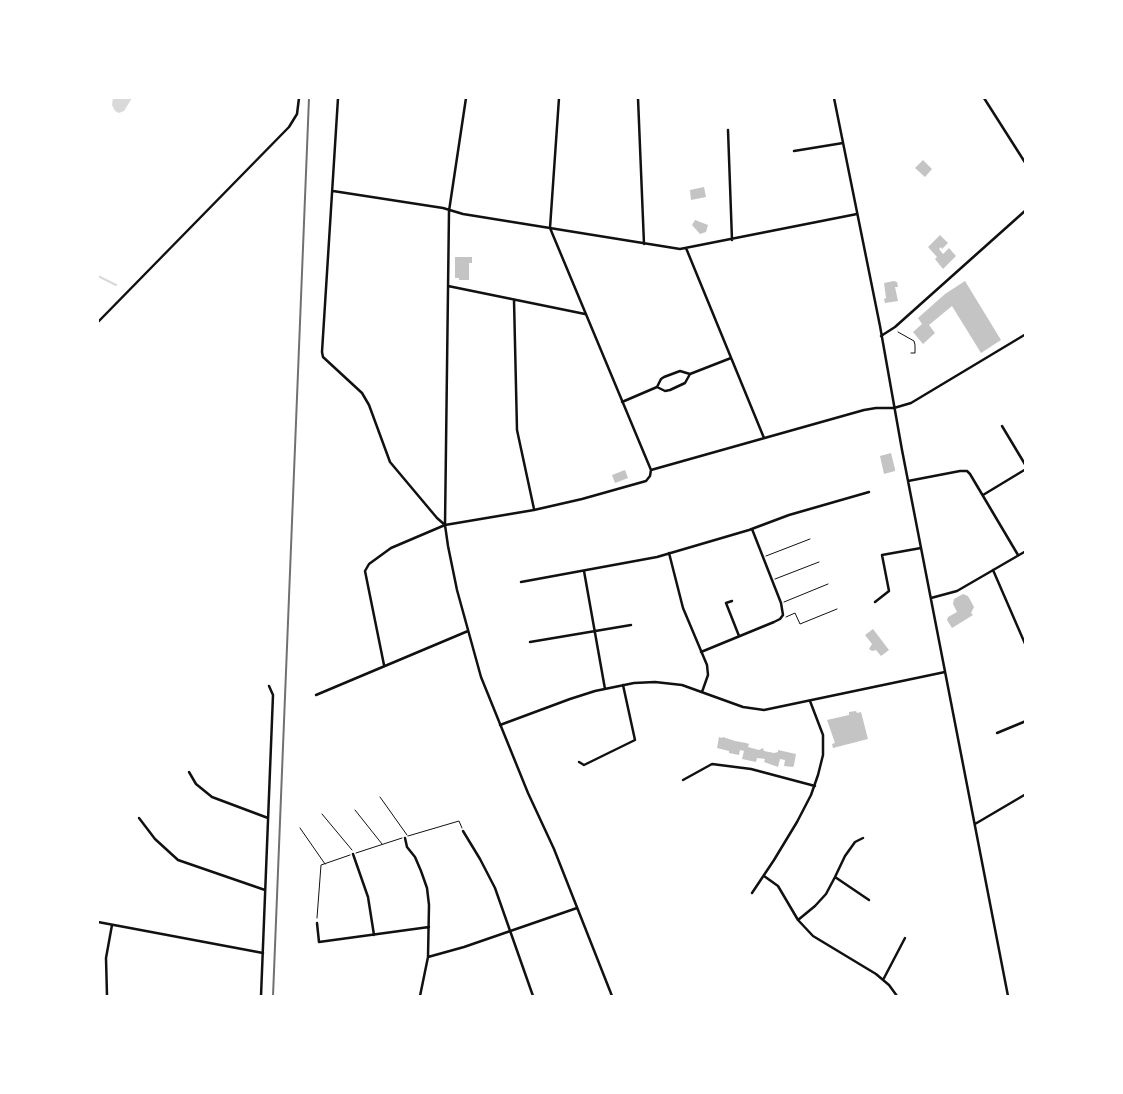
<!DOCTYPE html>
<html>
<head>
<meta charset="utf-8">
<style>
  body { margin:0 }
  #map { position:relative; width:1123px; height:1094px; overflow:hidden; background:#fff; font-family:Georgia,serif }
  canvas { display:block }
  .frame { position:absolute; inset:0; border:99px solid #fff; pointer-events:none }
</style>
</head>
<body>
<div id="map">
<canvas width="1123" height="1094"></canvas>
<div class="frame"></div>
</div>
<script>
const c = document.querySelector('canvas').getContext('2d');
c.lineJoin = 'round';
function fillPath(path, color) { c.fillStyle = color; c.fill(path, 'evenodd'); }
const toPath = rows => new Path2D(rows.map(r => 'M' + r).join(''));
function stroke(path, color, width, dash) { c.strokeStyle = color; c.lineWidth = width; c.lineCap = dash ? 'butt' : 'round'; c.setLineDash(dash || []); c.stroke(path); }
fillPath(toPath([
  [113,98,132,98,124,111,119,113,115,111,112,105]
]), '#d9d9d9');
stroke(toPath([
  [98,276,116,285]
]), '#d9d9d9', 2);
fillPath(toPath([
  [923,160,932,169,925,177,915,168],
  [704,187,706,197,691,200,690,190],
  [695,220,708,225,706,232,700,234,692,225],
  [940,235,948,243,942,249,941,247,939,249,943,254,949,248,956,256,943,269,935,259,937,257,928,247],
  [455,257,472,257,472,263,469,263,469,280,459,280,459,278,455,278],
  [894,281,897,282,898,287,895,287,898,301,885,303,884,299,886,298,884,283],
  [965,281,1001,340,981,353,952,306,929,325,935,333,923,344,913,332,922,324,918,318,945,294],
  [891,453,895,469,895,471,884,474,880,456],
  [625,470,628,478,615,483,612,475],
  [963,594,968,596,974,607,971,613,973,615,952,628,947,620,948,617,957,612,953,604,954,599],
  [873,629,889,650,881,656,876,650,872,651,869,649,872,644,865,635],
  [856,711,857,713,861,712,868,739,833,748,832,744,835,743,827,720,849,715,849,712],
  [719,737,722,738,723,737,735,741,746,743,749,744,748,747,759,750,763,748,764,751,774,753,778,752,778,750,796,754,794,765,793,767,784,766,785,760,780,759,778,767,764,762,765,759,757,758,756,762,742,759,744,751,740,750,739,755,729,753,729,751,717,748]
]), '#c4c4c4');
stroke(toPath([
  [766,556,810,539],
  [775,579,819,562],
  [784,602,828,584],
  [786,617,795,613,800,624,837,609],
  [380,797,407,835],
  [355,810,382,844],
  [322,814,352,850],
  [300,828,325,864],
  [408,836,459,821,462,828],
  [356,853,402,838],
  [317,918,321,865,350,855]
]), '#111', 1);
stroke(toPath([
  [898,332,914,341,915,345,915,353,911,353]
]), '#111', 1);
stroke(toPath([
  [338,98,322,352,323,357,362,393,369,405,390,462,437,518,445,525],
  [466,98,449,211,445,525,448,546,457,590,481,677,528,793,554,849,612,996],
  [559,98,550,228,651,470],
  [638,98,644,244],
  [834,98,880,326,902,450,1008,996],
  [984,98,1026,164],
  [728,130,732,240],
  [794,151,843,143],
  [333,191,443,208,463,214,680,249,857,214],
  [686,248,764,438],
  [448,286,585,314],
  [514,300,517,430,534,509],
  [98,322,289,127,297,114,299,98],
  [881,336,895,327,1026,210],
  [657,387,665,391,670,390,685,383,690,374],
  [622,402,657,387,661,379,664,377,680,371,690,374,731,358],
  [1002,426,1026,466],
  [908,481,960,471,967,471,970,474,1018,555],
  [983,495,1026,469],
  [669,553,683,608,707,665,708,675,702,692],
  [993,570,1026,646],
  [584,571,605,689],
  [521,582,657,557,749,530,789,515,869,492],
  [931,598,957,591,1026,551],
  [732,601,726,603,739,636],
  [875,602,889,591,882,555,921,548],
  [530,642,631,625],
  [701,652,774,622,780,619,783,615,781,603,752,529],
  [384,665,365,571,369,564,391,548,445,525,534,510,582,499,646,481,650,476,651,470,864,410,876,408,894,408,911,403,1026,334],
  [316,695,468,631],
  [500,725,570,699,595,691,634,683,655,682,682,685,743,707,764,710,945,672],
  [997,733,1026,721],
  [579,762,584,765,635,740,623,685],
  [189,772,196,784,212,797,268,818],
  [683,780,712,764,751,769,815,786],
  [139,818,155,839,178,860,265,890],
  [975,824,1026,794],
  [463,831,480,859,495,888,533,996],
  [405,838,407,847,415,857,421,871,427,888,429,905,428,957,420,996],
  [353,854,368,897,374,935],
  [764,876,778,886,798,920,813,936,876,974,889,985,897,996],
  [835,877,869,900],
  [752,893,774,860,797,822,811,795,818,775,823,755,823,735,810,701],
  [798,920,815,906,826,894,835,877,845,856,855,842,863,838],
  [98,922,263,953],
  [317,923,319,942,429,927],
  [428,957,464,947,577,908],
  [883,980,905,938],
  [107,996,106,958,112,925],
  [261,996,273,695,269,686]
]), '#111', 2.5);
stroke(toPath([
  [273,996,309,98]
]), '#707070', 2);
</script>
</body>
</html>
